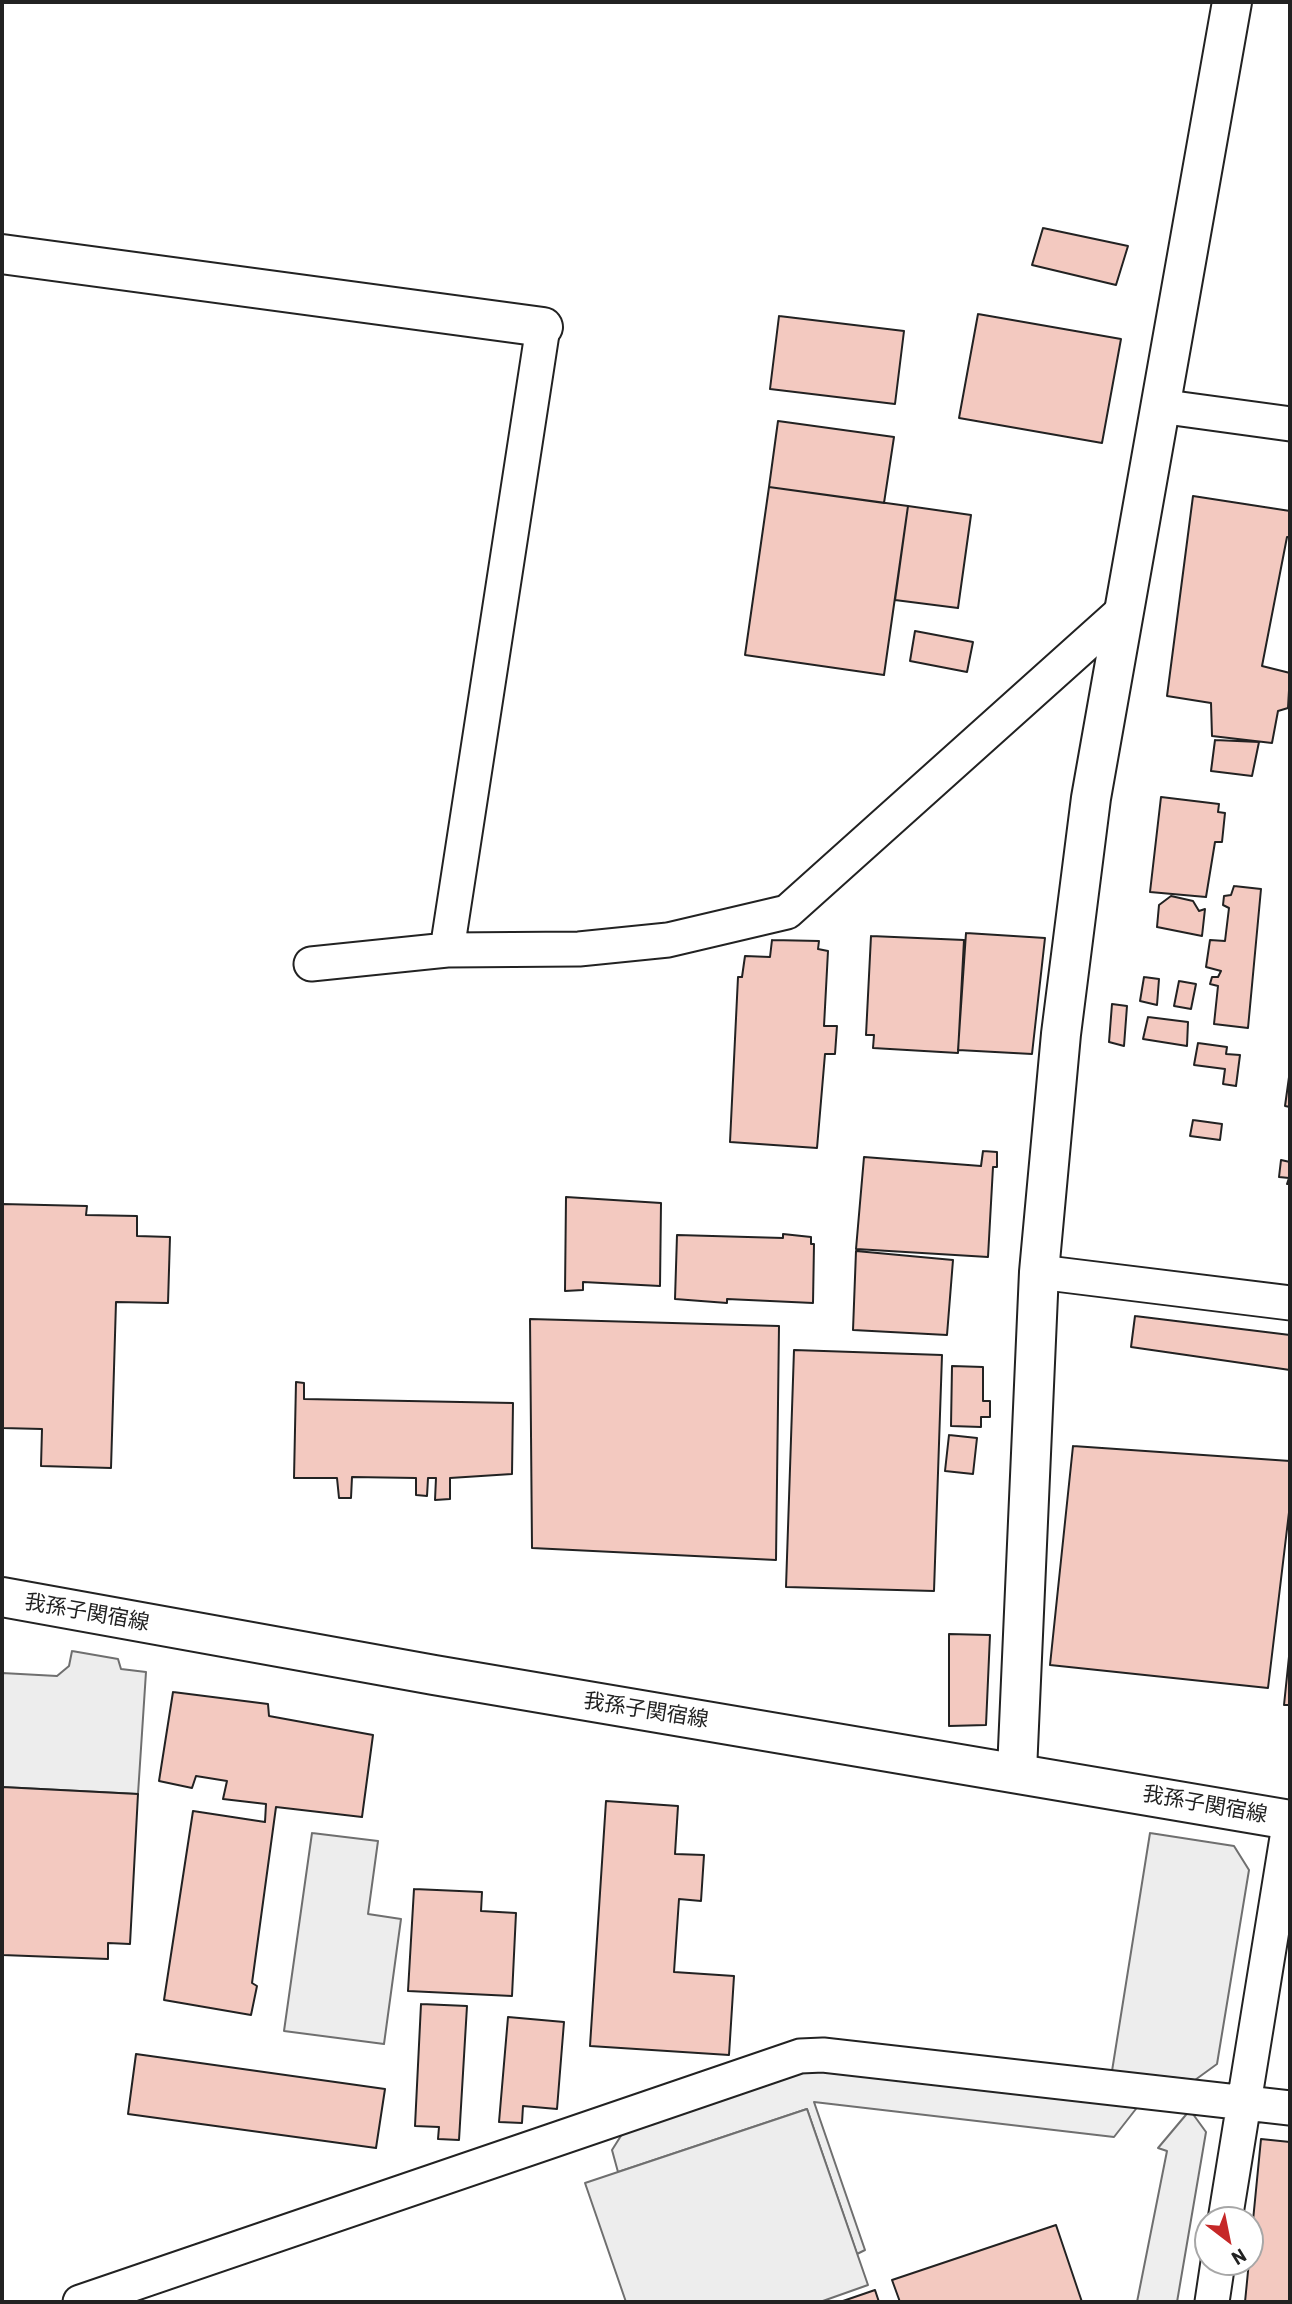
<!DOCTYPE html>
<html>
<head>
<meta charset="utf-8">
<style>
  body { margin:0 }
  #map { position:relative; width:1292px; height:2304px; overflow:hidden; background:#fff; font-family:Barlow,sans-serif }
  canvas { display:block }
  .frame { position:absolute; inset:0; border:4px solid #222; pointer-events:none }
  .north { position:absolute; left:1194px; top:2206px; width:70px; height:70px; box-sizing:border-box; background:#fff; border:2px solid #a7a7a7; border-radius:50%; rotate:148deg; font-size:19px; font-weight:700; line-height:28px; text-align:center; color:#222 }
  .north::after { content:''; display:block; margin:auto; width:24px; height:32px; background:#c62828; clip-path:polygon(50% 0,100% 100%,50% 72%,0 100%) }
</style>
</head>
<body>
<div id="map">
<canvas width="1292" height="2304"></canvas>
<div class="frame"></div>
<div class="north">N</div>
</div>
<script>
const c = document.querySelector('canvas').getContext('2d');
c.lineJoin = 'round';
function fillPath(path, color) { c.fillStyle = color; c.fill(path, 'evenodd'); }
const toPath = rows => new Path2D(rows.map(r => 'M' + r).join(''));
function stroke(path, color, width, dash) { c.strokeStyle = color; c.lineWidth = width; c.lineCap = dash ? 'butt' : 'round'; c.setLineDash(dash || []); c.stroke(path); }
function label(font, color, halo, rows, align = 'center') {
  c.font = font + ' Barlow,"Noto Sans JP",sans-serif'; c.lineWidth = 5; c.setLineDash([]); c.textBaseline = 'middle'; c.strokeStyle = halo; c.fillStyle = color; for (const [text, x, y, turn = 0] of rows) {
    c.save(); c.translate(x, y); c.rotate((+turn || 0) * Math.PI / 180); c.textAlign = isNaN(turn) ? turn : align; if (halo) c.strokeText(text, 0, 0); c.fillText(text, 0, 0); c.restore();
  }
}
const green = toPath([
  [818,2071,1139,2105,1114,2137,814,2102,865,2250,857,2254,807,2109,618,2172,612,2150,624,2131,790,2075,818,2071],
  [1190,2110,1206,2132,1177,2302,1137,2302,1167,2151,1158,2148,1190,2110]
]);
fillPath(green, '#eee');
stroke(green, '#6f6f6f', 2);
const parking = toPath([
  [72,1651,118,1659,121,1669,146,1672,138,1794,2,1787,2,1673,57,1676,69,1666,72,1651],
  [312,1833,378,1841,368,1914,401,1919,384,2044,284,2031,312,1833],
  [1150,1833,1234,1846,1249,1870,1217,2064,1195,2080,1112,2071,1150,1833],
  [807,2109,868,2285,820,2302,626,2302,585,2183,807,2109]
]);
fillPath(parking, '#ededed');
stroke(parking, '#6f6f6f', 2);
const building = toPath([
  [1043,228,1128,246,1116,285,1032,265,1043,228],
  [978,314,1121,339,1102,443,959,418,978,314],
  [779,316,904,331,895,404,770,389,779,316],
  [778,421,894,437,884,503,769,487,778,421],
  [769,487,908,506,884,675,745,655,769,487],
  [1193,496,1290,511,1290,537,1287,537,1262,666,1290,673,1288,708,1278,711,1272,743,1212,736,1211,703,1167,696,1193,496],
  [908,506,971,515,958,608,895,600,908,506],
  [915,631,973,642,967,672,910,661,915,631],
  [1215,740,1259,742,1252,776,1211,771,1215,740],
  [1161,797,1219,804,1218,812,1225,813,1222,842,1215,842,1206,897,1150,892,1161,797],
  [1234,886,1261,889,1248,1028,1214,1024,1218,986,1210,984,1212,977,1218,977,1221,971,1206,967,1210,940,1225,941,1229,908,1223,905,1224,896,1231,895,1234,886],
  [1171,896,1193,901,1199,911,1205,909,1202,936,1157,927,1159,905,1171,896],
  [966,933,1045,938,1032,1054,958,1050,966,933],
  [871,936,964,940,958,1053,873,1048,874,1035,866,1035,871,936],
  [772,940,819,941,818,949,828,951,824,1026,837,1026,835,1054,825,1054,817,1148,730,1142,738,977,742,977,745,956,770,957,772,940],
  [1144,977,1159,979,1157,1005,1140,1001,1144,977],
  [1179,981,1196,984,1191,1009,1174,1006,1179,981],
  [1112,1004,1127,1006,1124,1046,1109,1042,1112,1004],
  [1148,1017,1188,1022,1187,1046,1143,1039,1148,1017],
  [1198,1043,1227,1047,1226,1054,1240,1055,1236,1086,1223,1084,1225,1069,1194,1065,1198,1043],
  [1290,1070,1290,1107,1285,1106,1290,1070],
  [1193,1120,1222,1124,1220,1140,1190,1136,1193,1120],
  [983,1151,997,1152,997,1167,993,1167,988,1257,856,1249,864,1157,981,1166,983,1151],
  [1281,1160,1290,1162,1290,1184,1287,1184,1289,1178,1279,1177,1281,1160],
  [566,1197,661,1203,660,1286,583,1282,583,1290,565,1291,566,1197],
  [2,1204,87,1206,86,1215,137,1216,137,1236,170,1237,168,1303,116,1302,111,1468,41,1466,42,1429,2,1428,2,1204],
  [783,1234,811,1237,811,1244,814,1244,813,1303,727,1299,727,1303,675,1299,677,1235,783,1238,783,1234],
  [856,1251,953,1260,947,1335,853,1330,856,1251],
  [1135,1316,1290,1335,1290,1370,1131,1347,1135,1316],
  [530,1319,779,1326,776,1560,532,1548,530,1319],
  [794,1350,942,1355,934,1591,786,1587,794,1350],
  [952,1366,983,1367,983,1401,990,1401,990,1417,981,1417,981,1427,951,1426,952,1366],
  [296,1382,304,1383,304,1399,513,1403,512,1474,450,1478,450,1499,435,1500,436,1478,428,1478,427,1496,416,1495,416,1478,352,1477,351,1498,339,1498,337,1478,294,1478,296,1382],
  [949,1435,977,1438,973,1474,945,1471,949,1435],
  [1073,1446,1290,1461,1290,1504,1268,1688,1050,1665,1073,1446],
  [949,1634,990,1635,986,1725,949,1726,949,1634],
  [1290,1647,1290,1705,1284,1705,1290,1647],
  [173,1692,268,1704,269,1716,373,1735,362,1817,276,1807,252,1983,257,1986,251,2015,164,2000,193,1811,265,1822,266,1804,223,1799,227,1781,196,1776,192,1788,159,1781,173,1692],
  [2,1787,138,1794,130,1944,108,1943,108,1959,2,1955,2,1787],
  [606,1801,678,1806,675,1854,704,1855,701,1901,679,1899,674,1972,734,1976,729,2055,590,2046,606,1801],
  [414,1889,482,1892,481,1911,516,1913,512,1996,408,1991,414,1889],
  [421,2004,467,2006,459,2140,438,2139,439,2127,415,2126,421,2004],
  [508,2017,564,2022,557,2109,523,2106,522,2123,499,2122,508,2017],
  [136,2054,385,2089,376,2148,128,2114,136,2054],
  [1261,2139,1290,2142,1290,2302,1245,2302,1261,2139],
  [1056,2225,1082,2302,900,2302,892,2280,1056,2225],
  [875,2290,879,2302,840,2302,875,2290]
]);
fillPath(building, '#f3c9c0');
stroke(building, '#222', 2);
const minor = toPath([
  [1159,406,1290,424],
  [447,950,543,327],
  [311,964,447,950,579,949,668,940,787,912,1126,608],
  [1039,1272,1290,1303],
  [1225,2220,1290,1819],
  [80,2302,800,2056,823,2055,1290,2108],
  [1212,2302,1218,2262]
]);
const tertiary = toPath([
  [2,254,543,327],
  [1017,1771,1039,1272,1061,1034,1091,798,1232,2]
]);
const primary = toPath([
  [2,1597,434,1675,1290,1820]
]);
stroke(minor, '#222', 37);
stroke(tertiary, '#222', 42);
stroke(primary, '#222', 42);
stroke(minor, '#fff', 33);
stroke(tertiary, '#fff', 38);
stroke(primary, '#fff', 38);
label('21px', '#222', '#fff', [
  ["我孫子関宿線",87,1612,10],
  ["我孫子関宿線",646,1710,9],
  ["我孫子関宿線",1205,1804,10]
]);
</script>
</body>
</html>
